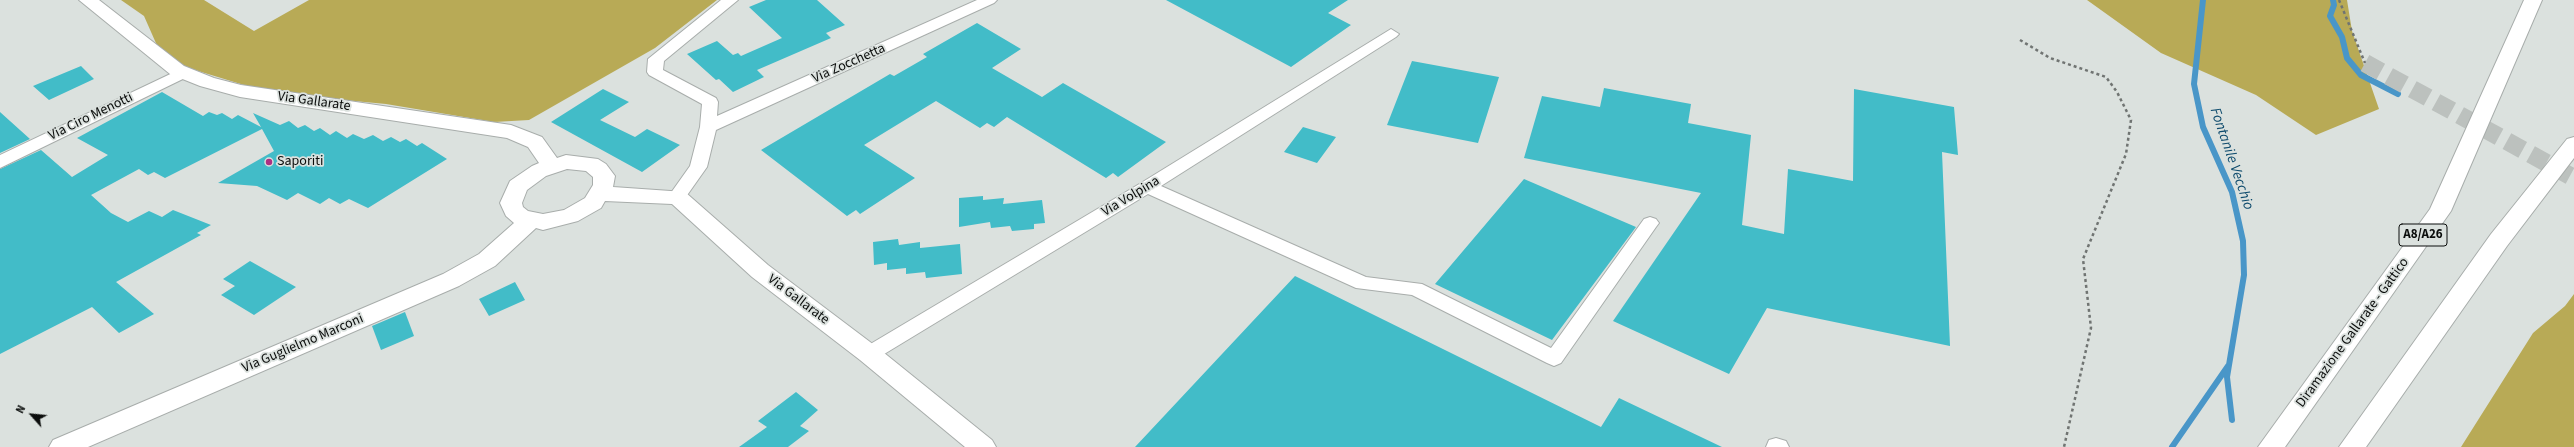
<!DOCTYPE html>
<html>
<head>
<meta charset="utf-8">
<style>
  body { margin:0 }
  #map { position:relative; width:2574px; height:447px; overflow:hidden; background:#dbe1de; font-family:"Source Sans 3",sans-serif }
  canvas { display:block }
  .north { position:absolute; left:12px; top:395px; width:40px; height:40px; -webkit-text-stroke:3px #dbe1de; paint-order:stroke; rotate:297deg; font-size:11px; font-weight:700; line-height:16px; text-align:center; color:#0b0d0c }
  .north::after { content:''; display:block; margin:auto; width:14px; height:18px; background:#0b0d0c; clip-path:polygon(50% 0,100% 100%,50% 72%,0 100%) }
</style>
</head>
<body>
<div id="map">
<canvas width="2574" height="447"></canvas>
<div class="north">N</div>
</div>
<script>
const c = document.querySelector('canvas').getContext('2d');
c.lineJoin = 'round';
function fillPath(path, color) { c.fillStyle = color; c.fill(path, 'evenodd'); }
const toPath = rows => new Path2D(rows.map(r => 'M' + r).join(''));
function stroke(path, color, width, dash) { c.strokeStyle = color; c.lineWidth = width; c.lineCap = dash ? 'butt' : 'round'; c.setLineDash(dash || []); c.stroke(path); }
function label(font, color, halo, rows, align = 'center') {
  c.font = font + ' "Source Sans 3",sans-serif'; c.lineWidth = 3.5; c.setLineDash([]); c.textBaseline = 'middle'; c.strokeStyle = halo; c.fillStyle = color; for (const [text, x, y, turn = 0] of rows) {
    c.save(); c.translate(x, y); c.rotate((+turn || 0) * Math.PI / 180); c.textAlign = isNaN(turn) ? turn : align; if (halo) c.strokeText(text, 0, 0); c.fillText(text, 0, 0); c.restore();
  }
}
fillPath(toPath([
  [121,0,204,0,254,31,309,0,717,0,655,48,529,120,494,122,386,104,301,96,244,85,185,67,159,50,144,16],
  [2087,0,2347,0,2352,31,2379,109,2316,135,2256,95,2161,53],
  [2574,294,2574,447,2461,447,2533,333,2565,306]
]), '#b8aa56');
stroke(toPath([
  [2203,0,2194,84,2203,127,2232,192,2243,241,2244,275,2227,377,2232,420],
  [2333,0,2334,5,2330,16,2342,37,2347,58,2361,75,2398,94],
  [2172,447,2228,366]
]), '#4996c8', 6);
fillPath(toPath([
  [766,0,817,0,845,25,826,33,831,38,757,70,764,77,733,92,719,79,716,80,687,54,717,41,733,55,738,53,741,56,782,38,749,7],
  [1166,0,1348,0,1328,13,1351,25,1291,67],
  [977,23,1021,49,992,68,1042,97,1063,83,1166,142,1118,177,1113,173,1106,178,1007,117,994,127,987,123,980,128,936,101,864,145,915,178,860,214,856,210,847,216,761,150,890,74,894,76,927,57,923,54],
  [1412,61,1499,77,1478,143,1387,125],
  [81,66,94,79,49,100,33,86],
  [1604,88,1691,104,1688,123,1751,135,1742,225,1784,234,1788,169,1853,181,1854,89,1954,107,1958,155,1942,152,1950,346,1767,308,1729,374,1613,321,1701,193,1524,158,1542,96,1600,107],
  [603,89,629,102,600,120,635,137,647,129,680,145,642,172,551,122],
  [162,92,203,116,209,112,217,115,222,113,232,119,238,115,261,127,253,113,280,125,289,121,298,128,305,125,314,131,320,128,330,135,336,131,347,138,353,134,364,139,373,135,383,141,391,137,400,142,406,139,417,146,422,143,447,159,368,208,349,199,340,204,329,198,320,204,298,193,287,200,257,186,218,183,274,151,262,129,165,178,154,172,148,175,139,169,91,195,111,213,128,222,149,211,162,217,173,210,211,225,197,233,201,235,116,282,154,314,119,333,92,307,0,354,0,169,41,150,72,177,108,155,77,138],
  [0,112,30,139,0,153],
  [1303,127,1336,137,1317,163,1284,152],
  [1524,179,1636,227,1552,340,1435,284],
  [983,196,983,200,1004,198,1003,204,1042,200,1045,223,1034,224,1034,229,1012,231,1010,226,991,228,990,222,959,227,959,198],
  [898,239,899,245,920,242,920,248,960,244,962,274,926,278,925,272,906,274,906,268,887,270,887,263,874,265,873,242],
  [250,261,296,287,254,315,221,295,235,286,223,279],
  [1295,276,1601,427,1619,398,1722,447,1135,447],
  [515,282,525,300,489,316,479,299],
  [405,312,414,336,381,350,372,326],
  [796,392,818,410,800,426,809,431,788,447,739,447,767,427,758,421]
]), '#42bcc8');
stroke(toPath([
  [2365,63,2574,178]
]), '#bcc1be', 18, [18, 9]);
const street = toPath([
  [721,0,738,0,664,61,663,70,716,98,718,102,717,116,977,0,997,0,994,3,716,130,707,167,683,201,677,203,671,201,668,197,690,166,700,127,702,104,649,75,647,72,648,59,721,0],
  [1391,29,1399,34,1396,37,1161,186,1366,277,1422,284,1551,348,1644,219,1650,217,1656,219,1659,223,1656,227,1561,363,1554,366,1547,363,1412,295,1356,288,1148,194,876,359,869,362,862,359,859,354,862,349,1141,183,1391,29],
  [183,68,191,73,189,76,0,168,0,155,183,68],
  [1776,438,1786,441,1789,447,1766,447,1769,440,1776,438]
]);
const secondary = toPath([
  [79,0,99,0,184,66,214,78,241,85,511,125,542,137,557,158,566,155,598,159,606,164,615,176,613,187,685,192,768,265,878,348,992,440,996,447,965,447,860,360,752,277,672,204,605,201,601,208,578,221,543,230,536,228,495,266,459,286,88,447,49,447,53,440,443,274,479,254,514,223,506,216,500,203,510,181,532,166,539,163,528,147,507,138,240,97,200,86,170,74,79,0],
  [567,169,586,171,593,177,593,185,585,198,564,210,543,214,528,211,523,207,522,203,527,190,546,176,567,169]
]);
const highway = toPath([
  [2524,0,2542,0,2451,211,2285,447,2258,447,2430,209,2524,0],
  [2574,137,2574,158,2507,246,2366,447,2339,447,2491,234,2567,139,2574,137]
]);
stroke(street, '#a8adab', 2);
stroke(secondary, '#a8adab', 2);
stroke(highway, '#a8adab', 2);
stroke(toPath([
  [2339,0,2365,63],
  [2020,40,2050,58,2106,77,2117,92,2131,120,2126,154,2083,259,2091,328,2064,447]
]), '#707472', 2.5, [3, 3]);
fillPath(street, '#fff');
fillPath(secondary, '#fff');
fillPath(highway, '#fff');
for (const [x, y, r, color] of [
  [269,162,4,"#ac3082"]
]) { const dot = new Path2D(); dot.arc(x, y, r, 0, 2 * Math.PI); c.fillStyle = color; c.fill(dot); stroke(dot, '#dbe1de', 1.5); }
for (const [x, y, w] of [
  [2423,235,48]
]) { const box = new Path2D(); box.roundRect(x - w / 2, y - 11, w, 22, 3); c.fillStyle = '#dbe1de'; c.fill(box); stroke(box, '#0b0d0c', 1); }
label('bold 13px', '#0b0d0c', null, [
  ["A8/A26",2423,235]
]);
label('14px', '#0b0d0c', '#dbe1de', [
  ["Via Zocchetta",849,64,-24],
  ["Via Gallarate",314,102,8],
  ["Via Ciro Menotti",91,117,-26],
  ["Via Volpina",1131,197,-31],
  ["Via Gallarate",798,300,37],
  ["Diramazione Gallarate - Gattico",2353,333,-54],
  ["Via Guglielmo Marconi",303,344,-23]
]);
label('14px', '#0b0d0c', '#dbe1de', [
  ["Saporiti",277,162]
], 'left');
label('italic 15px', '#0d4a6c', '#dbe1de', [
  ["Fontanile Vecchio",2231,159,71]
]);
</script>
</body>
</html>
